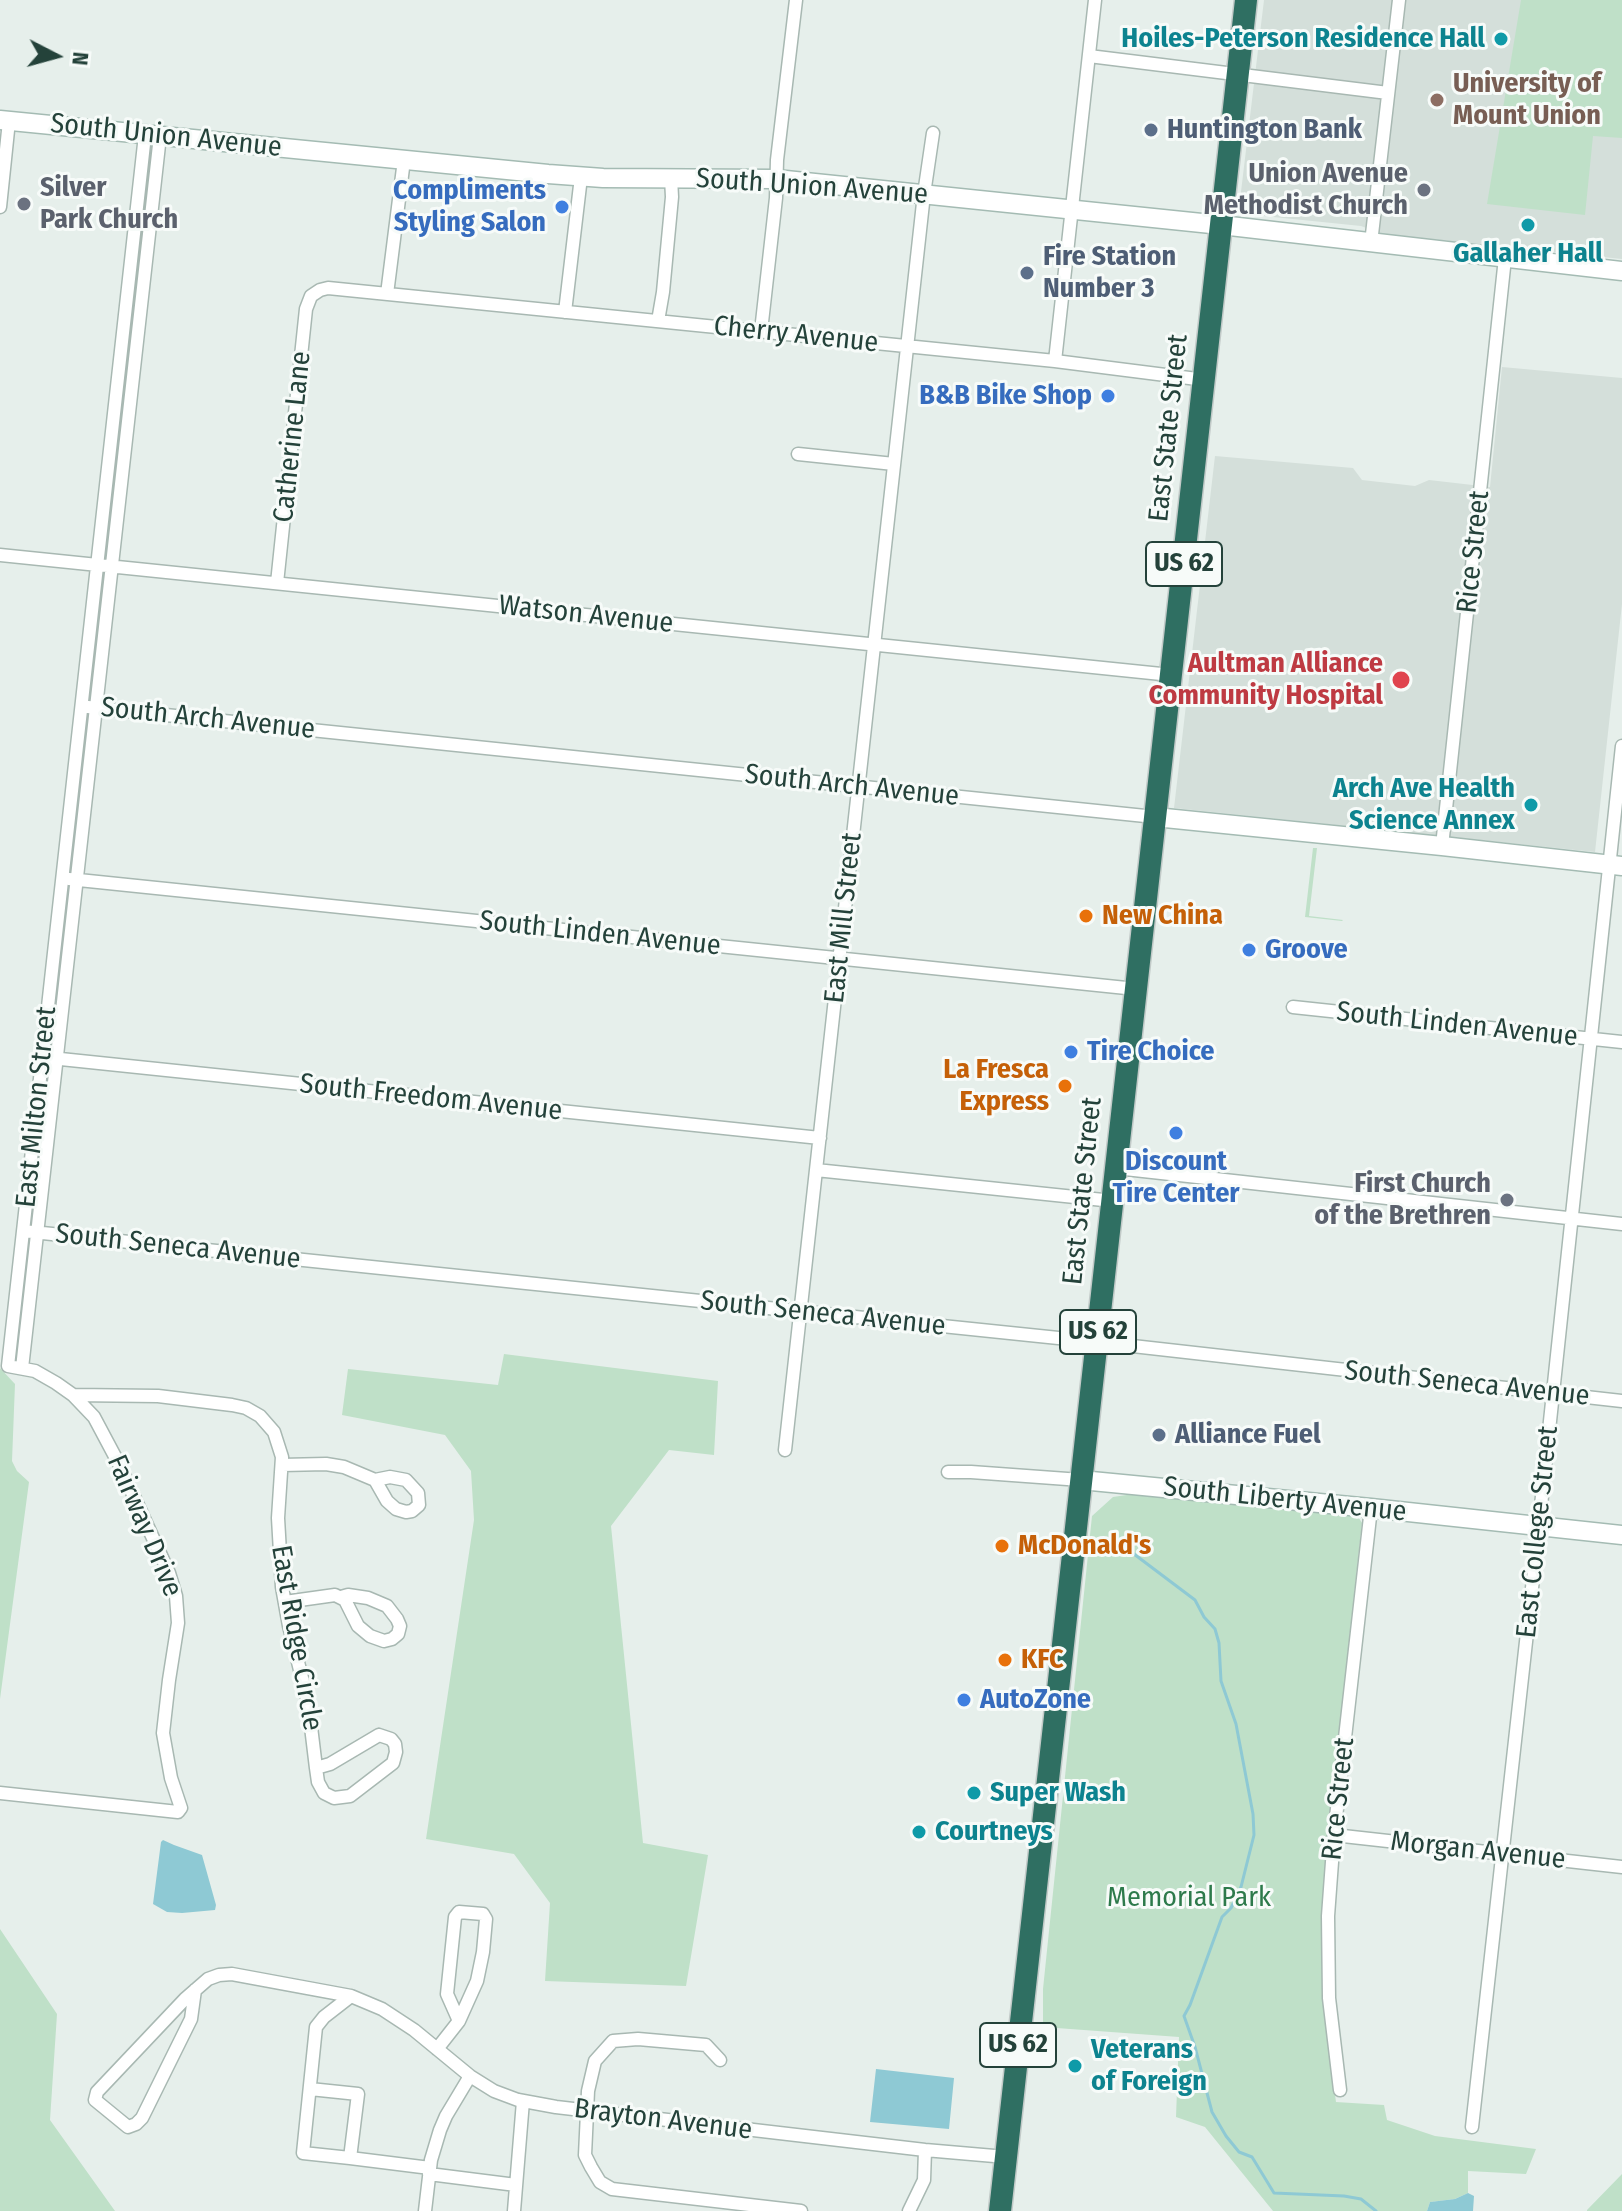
<!DOCTYPE html>
<html>
<head>
<meta charset="utf-8">
<style>
  body { margin:0 }
  #map { position:relative; width:1622px; height:2211px; overflow:hidden; background:#e6efeb; font-family:"Fira Sans Condensed",sans-serif }
  canvas { display:block }
  .north { position:absolute; left:16px; top:16px; width:80px; height:80px; -webkit-text-stroke:6px #f7fbf9; paint-order:stroke; rotate:96deg; font-size:22px; font-weight:700; line-height:32px; text-align:center; color:#24423a }
  .north::after { content:''; display:block; margin:auto; width:28px; height:36px; background:#24423a; clip-path:polygon(50% 0,100% 100%,50% 72%,0 100%) }
</style>
</head>
<body>
<div id="map">
<canvas width="1622" height="2211"></canvas>
<div class="north">N</div>
</div>
<script>
const c = document.querySelector('canvas').getContext('2d');
c.lineJoin = 'round';
function fillPath(path, color) { c.fillStyle = color; c.fill(path, 'evenodd'); }
const toPath = rows => new Path2D(rows.map(r => 'M' + r).join(''));
function stroke(path, color, width, dash) { c.strokeStyle = color; c.lineWidth = width; c.lineCap = dash ? 'butt' : 'round'; c.setLineDash(dash || []); c.stroke(path); }
function label(font, color, halo, rows, align = 'center') {
  c.font = font + ' "Fira Sans Condensed",sans-serif'; c.lineWidth = 6; c.setLineDash([]); c.textBaseline = 'middle'; c.strokeStyle = halo; c.fillStyle = color; for (const [text, x, y, turn = 0] of rows) {
    c.save(); c.translate(x, y); c.rotate((+turn || 0) * Math.PI / 180); c.textAlign = isNaN(turn) ? turn : align; if (halo) c.strokeText(text, 0, 0); c.fillText(text, 0, 0); c.restore();
  }
}
fillPath(toPath([
  [1264,0,1622,0,1622,259,1383,234,1361,226,1254,215,1240,200],
  [1502,367,1622,378,1622,604,1595,852,1174,808,1215,456,1353,468,1362,480,1415,486,1429,480,1490,487]
]), '#d4dfda');
fillPath(toPath([
  [1521,0,1622,0,1622,138,1593,136,1585,215,1487,204],
  [1313,848,1317,848,1309,916,1343,920,1342,921,1305,917],
  [504,1354,718,1381,714,1455,669,1450,611,1526,643,1843,708,1855,686,1986,545,1981,550,1903,514,1854,426,1839,474,1520,471,1471,445,1435,342,1415,348,1369,498,1385],
  [0,1368,15,1384,12,1461,17,1471,29,1482,0,1699],
  [1133,1494,1357,1515,1362,1523,1328,1832,1323,1930,1328,2043,1336,2102,1384,2105,1387,2120,1435,2136,1536,2149,1526,2174,1468,2171,1468,2193,1455,2199,1430,2202,1427,2211,1273,2211,1205,2127,1176,2117,1179,2037,1043,2027,1043,1989,1092,1516,1113,1497],
  [0,1929,57,2014,50,2120,115,2211,0,2211],
  [1622,2174,1622,2211,1587,2211,1587,2210]
]), '#bfe0c8');
fillPath(toPath([
  [163,1840,174,1845,202,1855,216,1905,215,1910,182,1913,167,1912,153,1904,161,1842],
  [876,2069,954,2078,949,2129,870,2122],
  [1468,2193,1474,2196,1473,2211,1427,2211,1430,2202,1455,2199]
]), '#8ec9d4');
stroke(toPath([
  [1122,1545,1195,1600,1204,1617,1215,1629,1219,1643,1221,1681,1236,1724,1253,1814,1254,1835,1241,1887,1231,1908,1222,1917,1190,2005,1184,2016,1195,2047,1212,2112,1226,2136,1239,2152,1252,2157,1274,2193,1344,2196,1361,2199,1376,2211]
]), '#8ec9d4', 3);
const street = toPath([
  [1089,56,1388,93],
  [0,207,9,121],
  [1371,243,1399,0],
  [387,294,404,160],
  [565,312,581,177],
  [658,321,663,292,672,197,671,178],
  [761,331,776,198,777,160,796,0],
  [1055,361,1095,0],
  [798,454,894,464],
  [0,555,1171,675],
  [277,583,306,309,311,296,320,290,328,288,1055,361,1205,380],
  [88,707,1155,817],
  [1442,846,1505,258],
  [69,879,1136,989],
  [1293,1007,1622,1042],
  [51,1058,820,1138],
  [1116,1168,1622,1224],
  [816,1170,1113,1201],
  [23,1231,1097,1342,1622,1401],
  [22,1368,160,136],
  [73,1395,158,1396,232,1405,246,1408,260,1416,274,1432,282,1457,278,1518,282,1587,289,1626,308,1702,316,1768],
  [785,1450,924,194,933,133],
  [282,1465,326,1464,344,1467,375,1480,387,1501,396,1509,406,1512,412,1511,419,1505,418,1493,406,1480,390,1477,375,1480],
  [948,1472,971,1472,1081,1480],
  [285,1602,335,1595,345,1600,358,1626,370,1636,384,1641,392,1639,398,1634,400,1626,397,1619,387,1606,368,1598,348,1595,341,1597],
  [379,1735,391,1739,395,1744,396,1752,393,1763,350,1796,334,1798,324,1793,318,1782,316,1768,330,1764,379,1735],
  [0,1793,178,1812,181,1808,171,1778,163,1733,169,1680,178,1623,176,1596,169,1573,119,1464,94,1417,73,1395,56,1383,35,1371,8,1366,145,135],
  [1334,1835,1622,1867],
  [195,1990,191,2019,142,2118,136,2124,128,2127,95,2100,97,2092,185,1999,208,1979,219,1975,232,1974,351,1996,382,2009,414,2030,470,2076,494,2091,518,2100,556,2107,925,2150,1006,2157],
  [437,2049,459,2021,477,1981,483,1952,486,1919,483,1914,459,1912,455,1917,447,1994,459,2021],
  [720,2060,706,2045,638,2039,613,2041,595,2061,588,2091,585,2155,591,2167,600,2182,612,2189,801,2211],
  [310,2089,358,2094,350,2158,303,2153,316,2027,324,2017,351,1996],
  [1340,2090,1329,1998,1328,1916,1334,1835,1371,1508],
  [1472,2127,1537,1543,1622,746],
  [350,2158,430,2168],
  [429,2174,516,2185],
  [425,2211,431,2160,440,2130,446,2116,470,2076],
  [514,2211,523,2101],
  [909,2211,924,2180,925,2150]
]);
const secondary = toPath([
  [0,120,548,174,603,178,776,179,1221,225,1622,271],
  [1155,817,1442,846,1622,866],
  [1081,1480,1371,1508,1622,1535]
]);
const highway = toPath([
  [1000,2211,1246,0]
]);
stroke(street, '#a8b8b2', 15);
stroke(secondary, '#a4bbb3', 21);
stroke(highway, '#c2cac8', 25);
stroke(street, '#fff', 12);
stroke(secondary, '#fff', 18);
stroke(highway, '#2f6f62', 22);
for (const [x, y, r, color] of [
  [1501,39,8,"#0f9aa8"],
  [1437,100,8,"#8d6e63"],
  [1151,130,8,"#5c6f8a"],
  [1424,190,8,"#6b7280"],
  [24,204,8,"#6b7280"],
  [562,207,8,"#3f7fe0"],
  [1528,225,8,"#0f9aa8"],
  [1027,273,8,"#5c6f8a"],
  [1108,396,8,"#3f7fe0"],
  [1401,680,10,"#e0444e"],
  [1531,805,8,"#0f9aa8"],
  [1086,916,8,"#e8710a"],
  [1249,950,8,"#3f7fe0"],
  [1071,1052,8,"#3f7fe0"],
  [1065,1086,8,"#e8710a"],
  [1176,1133,8,"#3f7fe0"],
  [1507,1200,8,"#6b7280"],
  [1159,1435,8,"#5c6f8a"],
  [1002,1546,8,"#e8710a"],
  [1005,1660,8,"#e8710a"],
  [964,1700,8,"#3f7fe0"],
  [974,1793,8,"#0f9aa8"],
  [919,1832,8,"#0f9aa8"],
  [1075,2066,8,"#0f9aa8"]
]) { const dot = new Path2D(); dot.arc(x, y, r, 0, 2 * Math.PI); c.fillStyle = color; c.fill(dot); stroke(dot, '#f7fbf9', 3); }
for (const [x, y, w] of [
  [1184,564,76],
  [1098,1332,76],
  [1018,2045,76]
]) { const box = new Path2D(); box.roundRect(x - w / 2, y - 22, w, 44, 6); c.fillStyle = '#f7fbf9'; c.fill(box); stroke(box, '#24423a', 2); }
label('bold 26px', '#24423a', null, [
  ["US 62",1184,564],
  ["US 62",1098,1332],
  ["US 62",1018,2045]
]);
label('bold 28px', '#0d838f', '#f7fbf9', [
  ["Hoiles-Peterson Residence Hall",1485,39,"right"],
  ["Gallaher Hall",1528,254,"center"],
  ["Arch Ave Health",1515,789,"right"],
  ["Science Annex",1515,821,"right"],
  ["Super Wash",990,1793],
  ["Courtneys",935,1832],
  ["Veterans",1091,2050],
  ["of Foreign",1091,2082]
], 'left');
label('bold 28px', '#785e54', '#f7fbf9', [
  ["University of",1453,84],
  ["Mount Union",1453,116]
], 'left');
label('bold 28px', '#4e5e75', '#f7fbf9', [
  ["Huntington Bank",1167,130],
  ["Fire Station",1043,257],
  ["Number 3",1043,289],
  ["Alliance Fuel",1175,1435]
], 'left');
label('28px', '#24423a', '#f7fbf9', [
  ["South Union Avenue",166,136,6],
  ["South Union Avenue",812,187,4],
  ["Cherry Avenue",796,335,6],
  ["East State Street",1169,428,-84],
  ["Catherine Lane",293,437,-84],
  ["Rice Street",1474,552,-84],
  ["Watson Avenue",586,615,6],
  ["South Arch Avenue",208,719,6],
  ["South Arch Avenue",852,786,6],
  ["East Mill Street",844,918,-84],
  ["South Linden Avenue",600,934,6],
  ["South Linden Avenue",1457,1025,6],
  ["South Freedom Avenue",431,1098,6],
  ["East Milton Street",37,1107,-84],
  ["East State Street",1083,1191,-84],
  ["South Seneca Avenue",178,1247,6],
  ["South Seneca Avenue",823,1314,6],
  ["South Seneca Avenue",1467,1384,6],
  ["South Liberty Avenue",1285,1500,6],
  ["Fairway Drive",144,1526,67],
  ["East College Street",1538,1532,-84],
  ["East Ridge Circle",296,1638,80],
  ["Rice Street",1339,1799,-84],
  ["Morgan Avenue",1478,1851,6],
  ["Brayton Avenue",663,2120,7]
]);
label('bold 28px', '#5b616d', '#f7fbf9', [
  ["Union Avenue",1408,174],
  ["Methodist Church",1408,206],
  ["Silver",40,188,"left"],
  ["Park Church",40,220,"left"],
  ["First Church",1491,1184],
  ["of the Brethren",1491,1216]
], 'right');
label('bold 28px', '#366cbe', '#f7fbf9', [
  ["Compliments",546,191,"right"],
  ["Styling Salon",546,223,"right"],
  ["B&B Bike Shop",1092,396,"right"],
  ["Groove",1265,950],
  ["Tire Choice",1087,1052],
  ["Discount",1176,1162,"center"],
  ["Tire Center",1176,1194,"center"],
  ["AutoZone",980,1700]
], 'left');
label('bold 28px', '#be3a42', '#f7fbf9', [
  ["Aultman Alliance",1383,664],
  ["Community Hospital",1383,696]
], 'right');
label('bold 28px', '#c56008', '#f7fbf9', [
  ["New China",1102,916],
  ["La Fresca",1049,1070,"right"],
  ["Express",1049,1102,"right"],
  ["McDonald's",1018,1546],
  ["KFC",1021,1660]
], 'left');
label('28px', '#2d7a4b', '#f7fbf9', [
  ["Memorial Park",1189,1898]
]);
</script>
</body>
</html>
